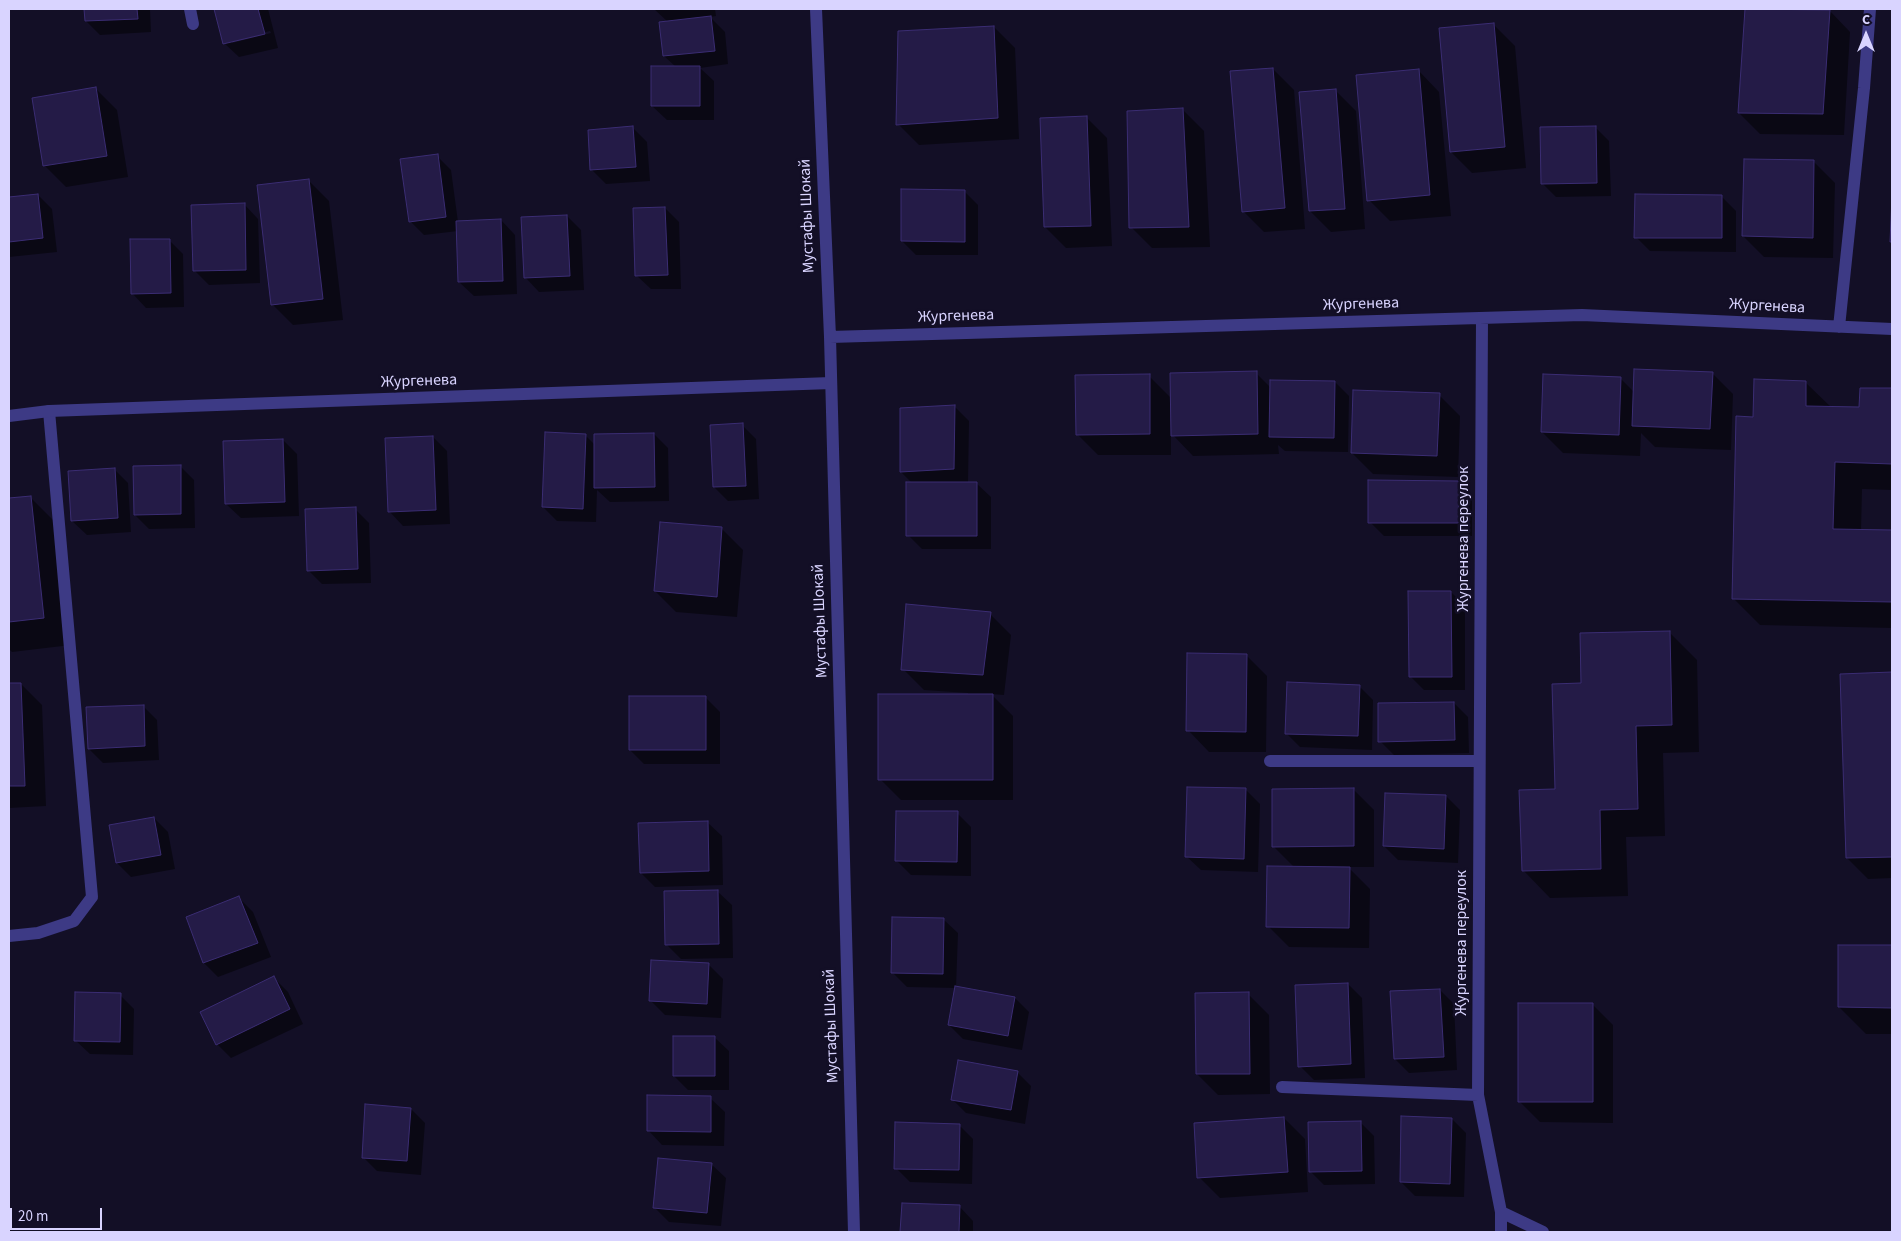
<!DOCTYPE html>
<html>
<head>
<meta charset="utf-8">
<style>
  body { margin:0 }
  #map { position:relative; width:1901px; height:1241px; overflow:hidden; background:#130f26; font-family:"Source Sans 3",sans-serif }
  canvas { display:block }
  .frame { position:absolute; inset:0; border:10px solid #d9d4ff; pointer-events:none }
  .north { position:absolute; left:1841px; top:10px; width:50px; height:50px; -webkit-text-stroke:4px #130f26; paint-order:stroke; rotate:0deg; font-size:14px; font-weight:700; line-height:20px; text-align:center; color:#d9d4ff }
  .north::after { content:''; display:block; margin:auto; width:18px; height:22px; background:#d9d4ff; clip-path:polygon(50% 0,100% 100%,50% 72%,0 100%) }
  .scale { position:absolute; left:10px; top:1208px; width:92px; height:22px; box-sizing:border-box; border:2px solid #d9d4ff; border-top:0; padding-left:6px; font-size:15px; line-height:18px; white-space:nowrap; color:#d9d4ff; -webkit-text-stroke:4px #130f26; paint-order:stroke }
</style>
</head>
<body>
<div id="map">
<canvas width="1901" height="1241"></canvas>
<div class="frame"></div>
<div class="north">С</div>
<div class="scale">20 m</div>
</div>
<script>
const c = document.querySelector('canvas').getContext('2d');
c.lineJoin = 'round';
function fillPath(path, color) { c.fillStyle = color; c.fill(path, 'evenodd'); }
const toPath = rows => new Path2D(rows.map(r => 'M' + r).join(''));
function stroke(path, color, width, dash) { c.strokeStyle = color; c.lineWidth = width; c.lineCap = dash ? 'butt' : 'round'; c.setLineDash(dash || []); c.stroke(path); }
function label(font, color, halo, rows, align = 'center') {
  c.font = font + ' "Source Sans 3",sans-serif'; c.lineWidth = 5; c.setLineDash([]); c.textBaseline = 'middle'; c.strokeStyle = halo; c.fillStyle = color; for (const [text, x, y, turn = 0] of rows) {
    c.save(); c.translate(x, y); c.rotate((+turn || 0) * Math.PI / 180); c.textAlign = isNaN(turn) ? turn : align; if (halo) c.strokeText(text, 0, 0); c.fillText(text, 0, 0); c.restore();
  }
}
fillPath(toPath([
  [86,9,150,9,151,32,100,35,86,21],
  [216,9,268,9,278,48,239,57,224,43],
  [270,31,271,33,232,43,232,40],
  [654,9,715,9,716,16,710,17,725,32,728,64,700,68,714,81,714,120,667,120,652,106,676,67,664,56,668,22],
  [1830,11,1850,32,1844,135,1760,134,1739,113],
  [1494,25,1515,46,1526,168,1472,173,1451,152],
  [994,27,1015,48,1019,139,919,145,898,124],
  [1273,69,1294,90,1305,229,1264,232,1243,211],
  [1418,70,1439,92,1451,216,1390,221,1369,200],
  [96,89,117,110,128,177,66,187,45,166],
  [1335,90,1356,111,1365,229,1331,232,1310,211],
  [1183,110,1204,131,1210,247,1152,248,1131,227],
  [1086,117,1107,138,1112,246,1066,248,1045,227],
  [1595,127,1609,141,1611,196,1556,197,1542,183],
  [633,128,647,142,650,181,606,184,592,170],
  [437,156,451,170,458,222,501,220,515,235,517,294,474,296,459,282,458,231,424,235,410,221],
  [1814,162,1835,183,1833,258,1764,257,1743,236],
  [308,180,329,201,343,320,293,325,272,304],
  [964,191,978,205,978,255,916,255,902,241],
  [38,195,52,209,57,252,9,257,9,198],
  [1722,197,1736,211,1736,252,1650,251,1636,237],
  [244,204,258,219,260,283,209,285,195,271],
  [665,208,679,222,681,289,651,289,636,275],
  [567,216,581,230,584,290,539,292,525,277],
  [169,240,183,254,184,307,146,308,132,293],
  [1256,373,1271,388,1335,382,1349,396,1348,452,1285,451,1278,445,1279,454,1193,456,1171,433,1171,455,1098,455,1077,434,1149,376,1171,398],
  [1712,373,1733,394,1731,450,1655,447,1641,433,1640,456,1563,453,1542,432,1544,376,1621,379,1635,393],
  [1805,382,1832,408,1861,409,1861,389,1892,390,1892,490,1862,489,1861,531,1892,532,1892,628,1760,625,1733,598,1754,418],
  [1439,395,1460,416,1458,477,1373,474,1352,453],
  [955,407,969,421,968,483,976,483,991,497,991,549,922,549,908,535,912,483,901,472],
  [742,425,756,439,759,499,728,501,714,487],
  [654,434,668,448,669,501,610,502,597,490,596,522,557,521,543,507,585,435,595,445],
  [433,437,447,451,450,524,403,526,389,511],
  [283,440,297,454,299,516,241,518,226,504],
  [180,466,194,480,195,528,149,529,135,515],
  [114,469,128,483,131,532,87,535,72,521],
  [1458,482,1472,496,1472,536,1384,536,1370,522],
  [30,497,58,525,71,645,12,652,9,649,9,500],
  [355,509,369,523,371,583,322,584,308,570],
  [722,529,743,550,737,617,676,612,655,591],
  [1451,592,1465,606,1465,690,1424,690,1410,676],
  [990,614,1011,635,1004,695,991,694,1013,716,1013,800,901,800,880,779,968,695,968,693,924,690,903,669],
  [1669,632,1697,660,1699,752,1663,753,1665,836,1626,837,1628,896,1550,898,1523,870,1556,790,1582,684],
  [1246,655,1267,676,1266,752,1209,752,1188,730],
  [1892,674,1892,878,1868,879,1847,858,1841,676],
  [9,684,21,684,42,705,46,806,9,808],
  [1359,686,1373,700,1372,750,1300,747,1286,733],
  [706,698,720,712,720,764,644,764,630,750],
  [1454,703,1468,717,1469,753,1394,755,1380,741],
  [143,706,157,720,159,760,103,763,89,749],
  [1245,789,1260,804,1258,872,1201,870,1186,856],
  [1353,789,1374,810,1374,867,1348,867,1370,889,1369,948,1289,947,1268,926,1294,867,1274,847],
  [1446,796,1460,810,1458,863,1398,860,1384,846],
  [957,813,971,827,971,876,911,875,897,861],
  [154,818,168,832,175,869,131,877,117,863,110,826],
  [707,822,722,836,723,885,655,887,641,873],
  [717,891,732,905,733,958,681,959,667,945],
  [239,898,253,912,271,957,218,977,204,963,187,917],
  [943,919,958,933,956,988,1015,998,1029,1012,1022,1050,963,1039,949,1025,956,988,907,987,893,973],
  [1839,946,1892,947,1892,1034,1866,1034,1839,1007],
  [709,965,723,979,721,1018,665,1015,651,1001],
  [274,978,288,992,303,1024,231,1058,217,1044],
  [1348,984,1362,998,1365,1078,1314,1080,1300,1066],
  [1440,990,1454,1004,1457,1070,1409,1073,1395,1059],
  [1248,994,1269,1015,1270,1094,1218,1095,1197,1074],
  [120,995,134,1009,133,1055,90,1054,75,1040],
  [1592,1004,1613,1025,1613,1123,1540,1122,1519,1101],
  [714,1037,729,1051,729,1090,688,1090,674,1076],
  [1017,1072,1031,1086,1025,1124,966,1113,952,1099],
  [710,1098,725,1112,724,1146,662,1145,648,1130],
  [411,1109,425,1123,421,1175,377,1171,363,1157],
  [1284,1118,1305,1139,1308,1192,1220,1198,1199,1177],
  [1452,1119,1466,1133,1464,1197,1415,1196,1401,1182],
  [1360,1122,1374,1136,1375,1184,1324,1185,1310,1171],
  [959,1125,973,1139,972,1184,910,1182,896,1168],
  [711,1164,726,1178,721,1226,669,1222,655,1208],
  [903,1204,959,1206,973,1221,973,1232,902,1232]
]), '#0007');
const building = toPath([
  [84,9,137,9,138,19,85,21,84,9],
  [214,9,258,9,265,34,223,44,214,9],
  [1745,9,1830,10,1823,114,1738,113,1745,9],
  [711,16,715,51,663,56,659,22,711,16],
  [1494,23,1505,147,1450,152,1439,28,1494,23],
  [994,26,998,118,896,125,898,31,994,26],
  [651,66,700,66,700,106,651,106,651,66],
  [1273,68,1285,208,1242,212,1230,71,1273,68],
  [1419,69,1430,195,1367,201,1356,75,1419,69],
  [96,87,107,156,43,166,32,98,96,87],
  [1336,89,1345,209,1309,211,1299,92,1336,89],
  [1183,108,1189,227,1129,228,1127,111,1183,108],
  [1087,116,1091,226,1044,227,1040,118,1087,116],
  [633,126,636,167,590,170,588,130,633,126],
  [1596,126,1597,183,1541,184,1540,127,1596,126],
  [438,154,446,217,409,222,400,159,438,154],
  [1744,159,1814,160,1813,238,1742,236,1744,159],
  [309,179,323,299,271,305,257,185,309,179],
  [901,189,965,190,965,242,901,241,901,189],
  [38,194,43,238,9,242,9,197,38,194],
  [1635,194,1722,195,1722,238,1634,238,1635,194],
  [1892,196,1892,242,1890,242,1892,196],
  [245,203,246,270,193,271,191,205,245,203],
  [665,207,668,275,635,276,633,208,665,207],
  [567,215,570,276,524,278,521,217,567,215],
  [501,219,503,281,458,282,456,221,501,219],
  [130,239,170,239,171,293,131,294,130,239],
  [1634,369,1713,372,1710,429,1632,426,1634,369],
  [1257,371,1258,434,1171,436,1170,373,1257,371],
  [1150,374,1150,434,1076,435,1075,375,1150,374],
  [1543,374,1621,377,1619,435,1541,432,1543,374],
  [1754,379,1806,381,1806,406,1859,407,1860,388,1892,388,1892,464,1835,462,1833,529,1892,530,1892,602,1732,599,1736,416,1753,417,1754,379],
  [1270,380,1335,381,1334,438,1269,437,1270,380],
  [1353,390,1440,393,1437,456,1351,453,1353,390],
  [955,405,954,469,900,472,900,408,955,405],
  [743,423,746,486,713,487,710,425,743,423],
  [545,432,586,434,583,509,542,507,545,432],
  [654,433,655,487,594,488,594,434,654,433],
  [433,436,436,510,388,512,385,438,433,436],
  [283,439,285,502,225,504,223,441,283,439],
  [181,465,181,514,134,515,133,466,181,465],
  [115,468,118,518,71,521,68,471,115,468],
  [1368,480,1459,481,1459,523,1368,523,1368,480],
  [906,482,977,482,977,536,906,536,906,482],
  [31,496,44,618,9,622,9,498,31,496],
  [356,507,358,569,307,571,305,509,356,507],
  [660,522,722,527,717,597,654,591,660,522],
  [1408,591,1451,591,1452,677,1409,677,1408,591],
  [906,604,991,612,983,675,901,670,906,604],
  [1670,631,1672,725,1636,726,1638,809,1600,810,1601,869,1522,871,1519,790,1555,789,1552,684,1581,683,1580,633,1670,631],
  [1187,653,1247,654,1246,732,1186,731,1187,653],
  [1892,672,1892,857,1846,858,1840,674,1892,672],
  [1287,682,1360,685,1358,736,1285,734,1287,682],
  [9,683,21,683,25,786,9,786,9,683],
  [878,694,993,694,993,780,878,780,878,694],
  [629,696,706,696,706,750,629,750,629,696],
  [1454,702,1455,740,1378,742,1378,703,1454,702],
  [144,705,145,746,88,749,86,707,144,705],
  [1187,787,1246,788,1244,859,1185,857,1187,787],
  [1354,788,1354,846,1272,847,1272,789,1354,788],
  [1385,793,1446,795,1444,849,1383,846,1385,793],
  [896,811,958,811,957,862,895,861,896,811],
  [154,817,161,855,116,863,109,825,154,817],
  [708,821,709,871,640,873,638,823,708,821],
  [1267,866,1350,867,1349,928,1266,927,1267,866],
  [718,890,719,944,665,945,664,891,718,890],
  [239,896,258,943,203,963,186,917,239,896],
  [892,917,944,918,943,974,891,973,892,917],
  [1838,945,1892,945,1892,1008,1838,1007,1838,945],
  [651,960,709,963,707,1004,649,1001,651,960],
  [274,976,290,1009,216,1045,200,1012,274,976],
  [1348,983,1351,1064,1298,1067,1295,985,1348,983],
  [955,986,1015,997,1008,1036,948,1025,955,986],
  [1440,989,1444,1057,1394,1059,1390,991,1440,989],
  [75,992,121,993,120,1042,74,1041,75,992],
  [1249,992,1250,1074,1196,1074,1195,993,1249,992],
  [1518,1003,1593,1003,1593,1102,1518,1102,1518,1003],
  [673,1036,715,1036,715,1076,673,1076,673,1036],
  [958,1060,1018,1071,1011,1110,951,1100,958,1060],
  [647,1095,711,1096,711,1132,647,1131,647,1095],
  [365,1104,411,1108,407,1161,362,1158,365,1104],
  [1401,1116,1452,1118,1450,1184,1400,1182,1401,1116],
  [1284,1117,1288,1172,1197,1178,1194,1123,1284,1117],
  [1361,1121,1362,1171,1309,1172,1308,1122,1361,1121],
  [895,1122,960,1124,959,1170,894,1169,895,1122],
  [658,1158,712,1163,707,1213,653,1208,658,1158],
  [902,1203,960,1205,959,1232,900,1232,902,1203]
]);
fillPath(building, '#241b47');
stroke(building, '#3b2d73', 1);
stroke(toPath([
  [9,936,38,933,74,921,92,897,49,411]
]), '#3d3a85', 12);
stroke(toPath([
  [190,9,193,24],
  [816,9,830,337,854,1232],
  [1482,318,1478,1095,1501,1212,1501,1232],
  [1839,327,1864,88,1870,9],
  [830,337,1582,315,1892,329],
  [9,416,49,411,831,383],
  [1270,761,1479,761],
  [1282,1087,1478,1095],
  [1501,1212,1543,1232]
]), '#3d3a85', 12);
label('16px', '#d9d4ff', '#130f26', [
  ["Мустафы Шокай",808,216,-92],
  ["Жургенева",1361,305,-2],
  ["Жургенева",1767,307,3],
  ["Жургенева",956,317,-2],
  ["Жургенева",419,382,-2],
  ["Жургенева переулок",1464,539,-90],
  ["Мустафы Шокай",821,621,-92],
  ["Жургенева переулок",1462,943,-90],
  ["Мустафы Шокай",832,1026,-92]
]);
</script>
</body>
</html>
